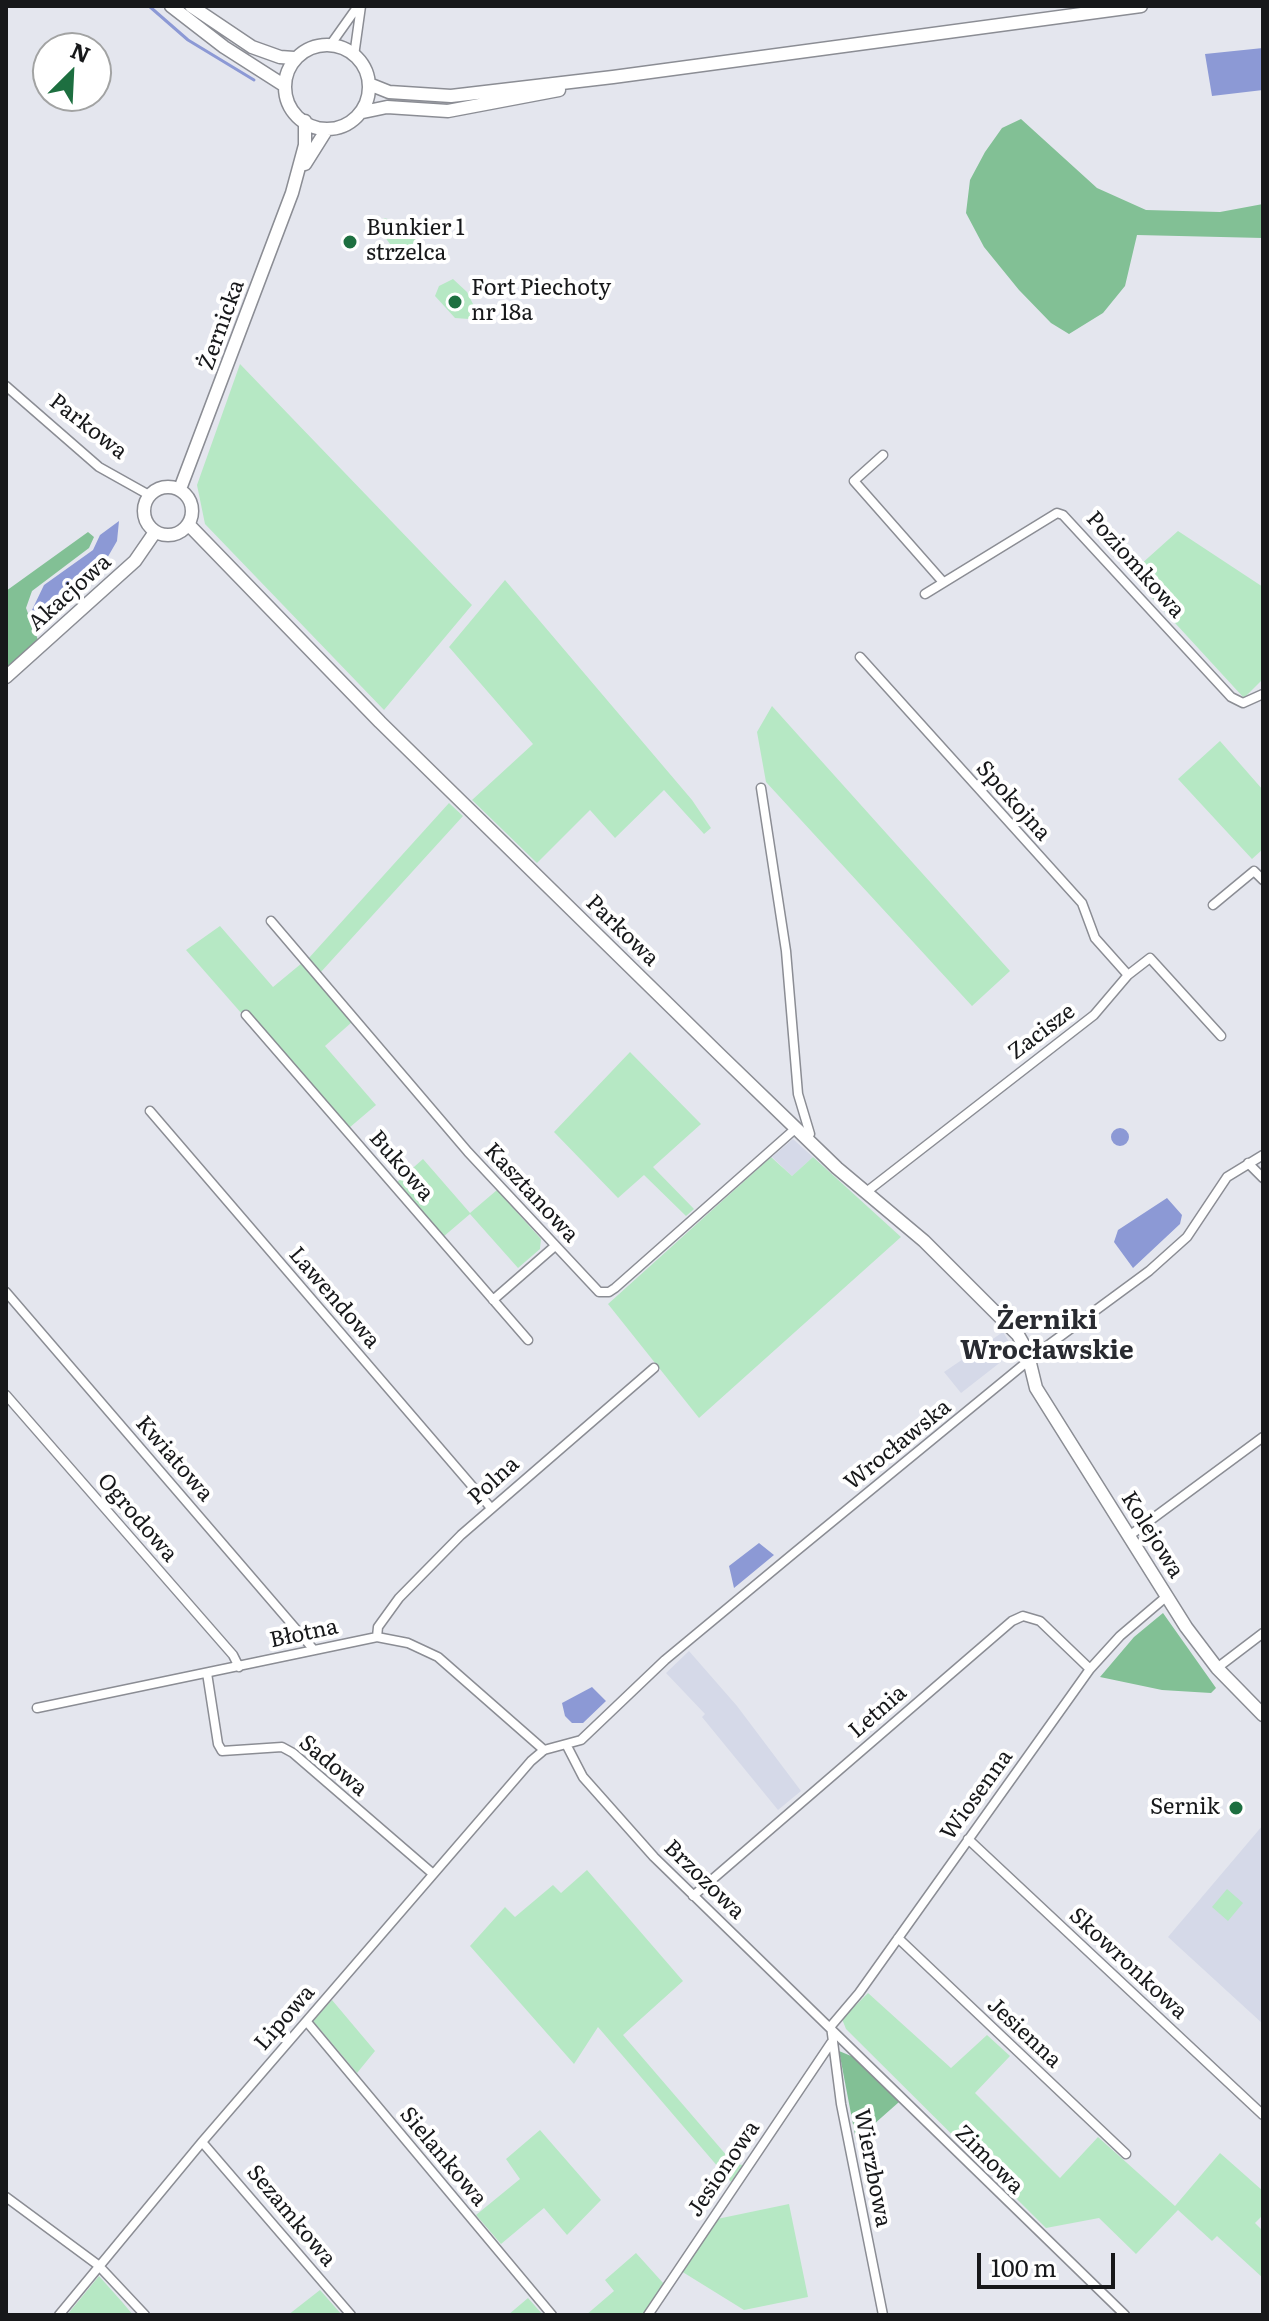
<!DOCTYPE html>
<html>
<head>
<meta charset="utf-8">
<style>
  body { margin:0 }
  #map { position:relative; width:1269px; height:2321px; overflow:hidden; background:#e4e6ee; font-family:Literata,serif }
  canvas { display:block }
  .frame { position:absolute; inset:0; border:8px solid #17181a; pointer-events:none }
  .north { position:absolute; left:32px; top:32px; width:80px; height:80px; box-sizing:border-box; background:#fff; border:2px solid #a2a3a3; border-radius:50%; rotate:24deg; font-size:22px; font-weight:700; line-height:32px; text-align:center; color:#17181a }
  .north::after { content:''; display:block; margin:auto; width:28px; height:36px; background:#1d6f40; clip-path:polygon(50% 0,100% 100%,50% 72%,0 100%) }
  .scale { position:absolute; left:977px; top:2253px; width:138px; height:36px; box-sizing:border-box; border:4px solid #17181a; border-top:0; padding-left:10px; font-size:24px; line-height:28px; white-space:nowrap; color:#17181a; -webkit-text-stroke:6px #fff; paint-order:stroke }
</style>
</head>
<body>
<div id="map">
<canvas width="1269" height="2321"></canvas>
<div class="frame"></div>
<div class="north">N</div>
<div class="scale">100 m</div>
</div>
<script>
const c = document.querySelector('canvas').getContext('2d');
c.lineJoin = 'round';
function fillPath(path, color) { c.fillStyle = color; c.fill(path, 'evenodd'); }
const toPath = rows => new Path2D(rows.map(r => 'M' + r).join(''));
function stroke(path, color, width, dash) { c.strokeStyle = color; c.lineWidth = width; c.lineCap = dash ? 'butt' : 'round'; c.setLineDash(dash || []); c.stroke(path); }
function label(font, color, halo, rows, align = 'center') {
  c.font = font + ' Literata,serif'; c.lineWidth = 8; c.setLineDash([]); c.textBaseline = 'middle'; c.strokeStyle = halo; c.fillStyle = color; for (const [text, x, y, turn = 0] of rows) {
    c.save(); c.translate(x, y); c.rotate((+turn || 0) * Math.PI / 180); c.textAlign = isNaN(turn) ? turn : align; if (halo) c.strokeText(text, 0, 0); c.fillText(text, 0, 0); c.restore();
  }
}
fillPath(toPath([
  [793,1139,813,1157,792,1176,772,1157],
  [1003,1332,1011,1345,1011,1354,961,1393,944,1372],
  [689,1651,737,1706,801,1791,778,1810,702,1717,705,1714,666,1673],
  [1263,1825,1263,2024,1168,1937]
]), '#d5d9e8');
fillPath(toPath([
  [384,218,398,222,414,233,416,240,405,253,390,244,379,229],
  [453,279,467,292,474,306,469,319,455,318,435,296,439,286],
  [240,364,472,605,384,710,205,524,197,485],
  [1178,531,1263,587,1263,679,1244,698,1130,574],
  [505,580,692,800,711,828,704,834,664,790,615,838,590,810,537,863,472,800,533,744,449,647],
  [772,706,1010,971,972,1006,766,782,757,732],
  [1220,741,1263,790,1263,849,1252,859,1178,779],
  [449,803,463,816,320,973,308,959],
  [220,926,273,987,302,963,352,1022,325,1046,376,1105,349,1128,247,1010,242,1014,186,950],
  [630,1052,701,1124,653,1167,694,1209,686,1216,644,1175,618,1198,554,1132],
  [771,1157,792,1176,813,1157,901,1237,699,1418,608,1304],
  [423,1159,470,1213,497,1190,541,1239,540,1249,518,1268,470,1214,443,1237,397,1182],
  [587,1870,683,1981,623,2035,734,2164,743,2165,731,2182,598,2027,574,2064,470,1946,505,1907,515,1917,553,1885,561,1893],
  [1227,1889,1243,1903,1228,1921,1212,1907],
  [868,1993,951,2068,987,2035,1010,2056,975,2093,1060,2178,1098,2137,1175,2206,1220,2153,1263,2191,1263,2215,1255,2223,1263,2231,1263,2278,1217,2236,1212,2241,1178,2210,1136,2254,1099,2218,1046,2228,846,2029,842,2019],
  [332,2000,375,2051,357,2073,313,2021],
  [540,2130,601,2200,567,2235,544,2208,501,2244,476,2215,520,2179,506,2159],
  [789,2204,808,2297,744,2310,681,2271,717,2219],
  [636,2253,664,2284,643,2315,586,2315,614,2291,605,2280],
  [99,2276,123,2303,133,2315,67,2315],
  [320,2290,342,2315,288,2315],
  [528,2298,543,2315,508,2315]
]), '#b6e8c4');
fillPath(toPath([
  [1021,119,1097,188,1146,210,1220,212,1263,204,1263,238,1137,235,1125,286,1103,313,1069,334,1051,323,1019,290,984,247,966,213,970,180,985,152,1002,128],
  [88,532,94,537,89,548,32,591,26,608,38,640,6,669,6,591],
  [1163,1613,1216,1688,1211,1693,1162,1690,1100,1677,1134,1637],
  [839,2051,856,2058,899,2102,856,2140]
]), '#82c095');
fillPath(toPath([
  [1263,48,1263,90,1212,96,1205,54],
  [119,521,117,541,106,560,54,614,42,622,35,621,32,610,44,585,93,550,100,535],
  '1111 1137a9 9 0 1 1 18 0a9 9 0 1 1-18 0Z',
  [1167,1198,1182,1215,1180,1224,1133,1268,1114,1242,1118,1230],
  [759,1543,774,1555,734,1588,729,1566],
  [592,1687,606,1701,583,1723,572,1723,565,1716,562,1703]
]), '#8c99d5');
stroke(toPath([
  [149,6,188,40,254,80]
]), '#8c99d5', 3);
const street = toPath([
  [331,44,358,6],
  [354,56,361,6],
  [6,386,99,467,149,495],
  [883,455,854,481,943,582],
  [925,594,1057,513,1063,515,1231,697,1243,703,1263,694],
  [860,657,1082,903,1095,938,1128,975],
  [761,788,786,951,798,1094,810,1134,806,1139],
  [1213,905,1254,871,1263,880],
  [271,921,468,1152,599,1292,609,1292,615,1288,795,1129],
  [246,1015,528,1340],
  [150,1111,491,1508],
  [1248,1163,1263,1178],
  [865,1193,1094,1015,1128,975,1150,958,1221,1036],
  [6,1292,314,1650],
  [493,1300,555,1246],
  [6,1395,233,1655,239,1667],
  [1129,1536,1263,1437],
  [377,1637,378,1627,399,1598,461,1535,654,1368],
  [1217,1668,1263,1633],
  [207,1673,218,1744,222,1751,282,1747,293,1753,432,1873],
  [37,1708,377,1637,408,1643,438,1657,544,1750],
  [567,1746,583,1777,654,1857,1125,2315],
  [968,1839,1263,2115],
  [693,1896,1012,1621,1023,1616,1040,1621,1090,1669],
  [898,1938,1126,2154],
  [307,2022,552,2315],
  [831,2026,859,1993,1090,1669,1120,1636,1167,1596],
  [831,2026,841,2104,883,2315],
  [202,2142,351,2315],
  [6,2197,98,2265,145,2315],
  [59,2315,202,2142,531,1761,544,1750,581,1740,665,1660,794,1553,1039,1352,1149,1271,1187,1237,1227,1177,1263,1155],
  [648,2315,831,2043]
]);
const secondary = toPath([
  [171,6,224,47,285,86],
  [191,6,252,47,280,57,294,58],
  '285 87a42 42 0 1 1 84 0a42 42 0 1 1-84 0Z',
  [369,84,389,92,451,96,613,77,1141,6],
  [363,112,387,107,448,111,559,90],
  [305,164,327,129],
  '144 511a24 24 0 1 1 48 0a24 24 0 1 1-48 0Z',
  [180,489,292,193,305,145,305,121],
  [188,524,380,722,719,1054,837,1168,924,1241,1018,1335,1027,1351,1036,1388,1186,1627,1217,1668,1263,1715],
  [6,677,135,561,155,532]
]);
stroke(street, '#8b8d94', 11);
stroke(secondary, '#8b8d94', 15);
stroke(street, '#fff', 8);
stroke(secondary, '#fff', 12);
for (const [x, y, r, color] of [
  [350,242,8,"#1d6f40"],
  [455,302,8,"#1d6f40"],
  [1236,1808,8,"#1d6f40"]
]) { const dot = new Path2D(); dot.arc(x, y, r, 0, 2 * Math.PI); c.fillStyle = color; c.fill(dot); stroke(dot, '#fff', 3); }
label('22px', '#17181a', '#fff', [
  ["Bunkier 1",366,229],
  ["strzelca",366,254],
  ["Fort Piechoty",471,289],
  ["nr 18a",471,314],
  ["Sernik",1220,1808,"right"]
], 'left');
label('22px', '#17181a', '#fff', [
  ["Żernicka",222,325,-70],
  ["Parkowa",88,427,38],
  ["Poziomkowa",1135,565,48],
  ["Akacjowa",70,593,-42],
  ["Spokojna",1013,801,48],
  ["Parkowa",622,931,44],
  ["Zacisze",1042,1032,-37],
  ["Bukowa",401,1166,49],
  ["Kasztanowa",531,1193,47],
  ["Lawendowa",334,1298,49],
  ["Wrocławska",898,1445,-39],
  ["Kwiatowa",174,1459,49],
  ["Polna",494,1481,-42],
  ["Ogrodowa",137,1518,49],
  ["Kolejowa",1152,1535,58],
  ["Błotna",304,1634,-12],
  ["Letnia",878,1712,-41],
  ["Sadowa",333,1766,40],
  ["Wiosenna",977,1795,-54],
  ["Brzozowa",704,1880,44],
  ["Skowronkowa",1128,1964,43],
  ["Lipowa",285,2018,-49],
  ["Jesienna",1024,2033,43],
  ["Sielankowa",443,2157,50],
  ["Zimowa",989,2160,45],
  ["Wierzbowa",872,2168,79],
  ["Jesionowa",724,2169,-56],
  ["Sezamkowa",291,2216,50]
]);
label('bold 26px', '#292b31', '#fff', [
  ["Żerniki",1047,1321],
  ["Wrocławskie",1047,1351]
]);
</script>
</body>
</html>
